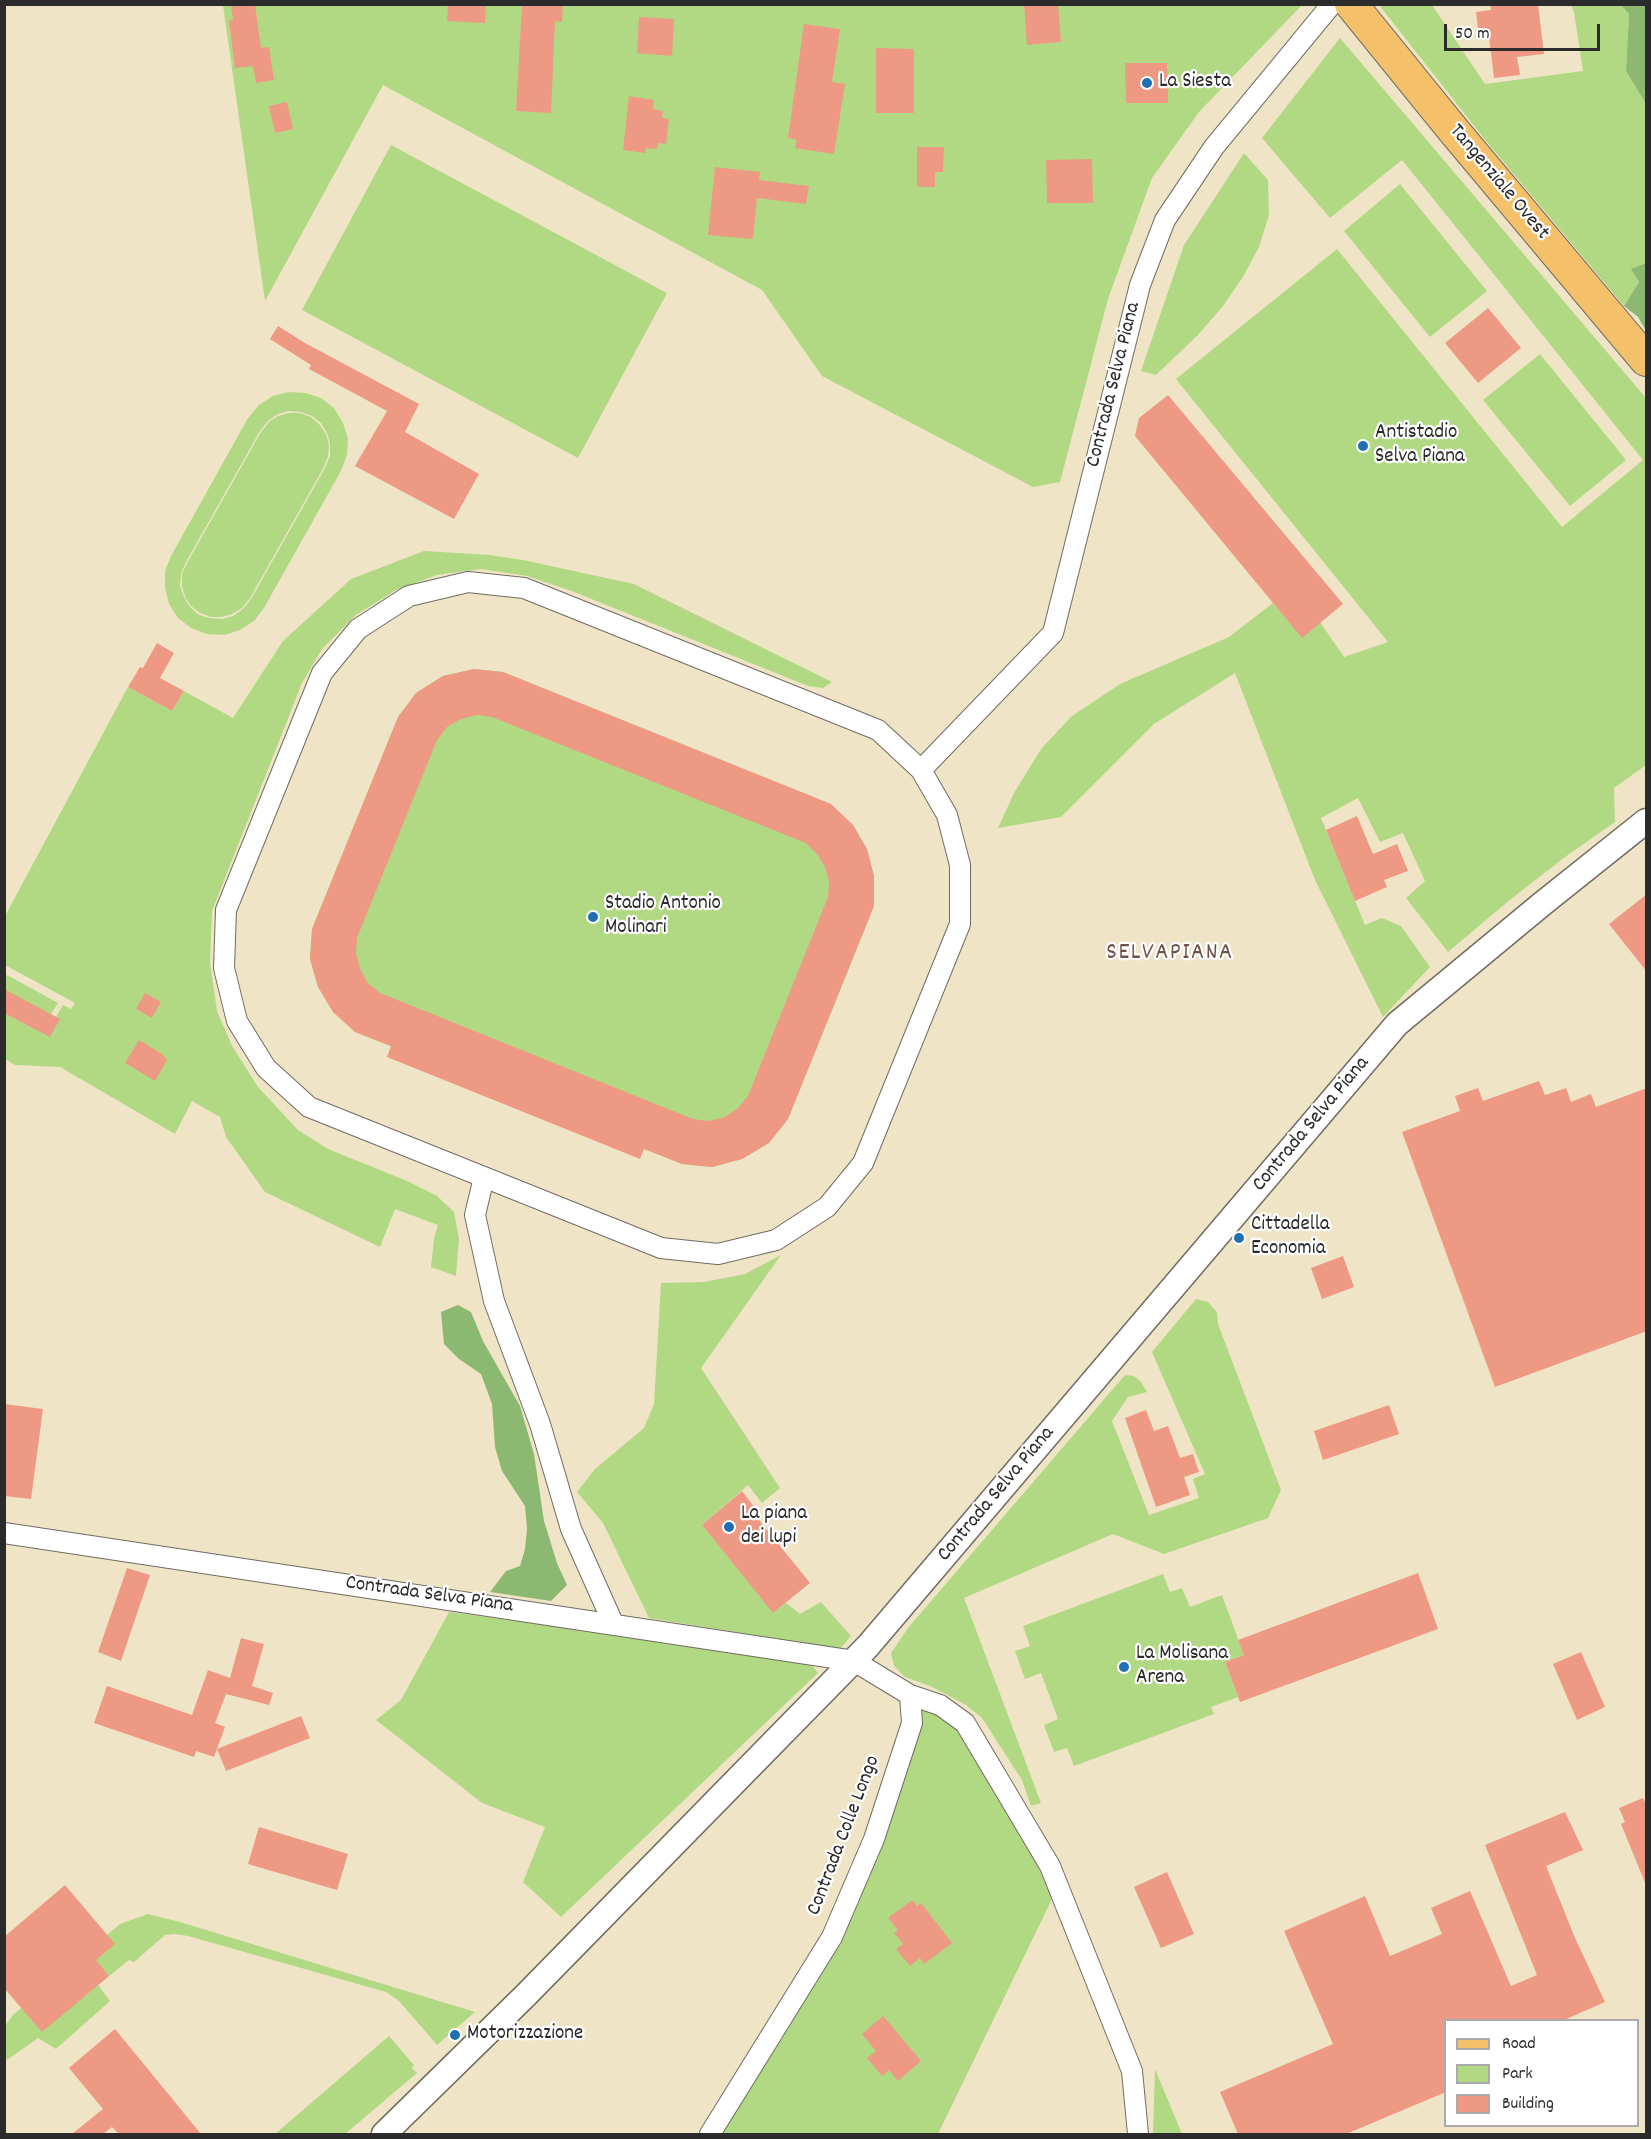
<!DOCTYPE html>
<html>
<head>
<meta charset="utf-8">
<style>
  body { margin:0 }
  #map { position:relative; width:1651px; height:2139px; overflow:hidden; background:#f0e4c7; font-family:Dekko,sans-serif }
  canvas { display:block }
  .frame { position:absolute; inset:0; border:6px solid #2b2b2b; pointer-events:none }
  .legend { position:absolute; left:1444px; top:2019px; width:195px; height:108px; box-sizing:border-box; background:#fff; border:2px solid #aaa; margin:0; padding:8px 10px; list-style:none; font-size:18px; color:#2b2b2b }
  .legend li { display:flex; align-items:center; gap:12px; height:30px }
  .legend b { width:30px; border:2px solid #aaa }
  .scale { position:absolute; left:1444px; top:24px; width:156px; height:27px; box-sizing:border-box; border:3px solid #2b2b2b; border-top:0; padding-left:8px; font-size:18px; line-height:21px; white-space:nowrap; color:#2b2b2b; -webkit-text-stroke:4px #fff; paint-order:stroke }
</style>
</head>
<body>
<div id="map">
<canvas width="1651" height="2139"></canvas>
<div class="frame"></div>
<ul class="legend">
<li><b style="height:8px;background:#f4c16a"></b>Road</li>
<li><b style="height:16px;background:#b1d984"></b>Park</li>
<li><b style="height:16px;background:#ee9984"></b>Building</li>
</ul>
<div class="scale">50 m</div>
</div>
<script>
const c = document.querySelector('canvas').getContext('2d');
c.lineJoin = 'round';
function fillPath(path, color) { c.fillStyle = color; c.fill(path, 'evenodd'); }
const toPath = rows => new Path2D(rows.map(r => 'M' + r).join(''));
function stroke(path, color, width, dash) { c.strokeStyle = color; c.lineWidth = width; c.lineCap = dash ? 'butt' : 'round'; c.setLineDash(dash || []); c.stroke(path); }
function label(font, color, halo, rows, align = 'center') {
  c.font = font + ' Dekko,sans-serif'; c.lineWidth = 4.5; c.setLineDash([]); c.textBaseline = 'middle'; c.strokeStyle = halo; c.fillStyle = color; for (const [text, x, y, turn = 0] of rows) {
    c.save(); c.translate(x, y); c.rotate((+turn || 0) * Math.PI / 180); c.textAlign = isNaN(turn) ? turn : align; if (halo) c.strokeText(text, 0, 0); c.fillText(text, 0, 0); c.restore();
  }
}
fillPath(toPath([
  [223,5,1302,5,1199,112,1152,178,1108,299,1060,482,1033,487,822,376,762,290,383,85,265,301],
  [1379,5,1432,5,1485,84,1583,71,1574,12,1571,5,1621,5,1629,14,1626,71,1646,104,1646,263,1632,269,1639,282,1624,306,1486,141],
  [1340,38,1646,398,1646,765,1614,788,1615,822,1565,857,1511,899,1448,952,1406,898,1425,881,1403,833,1380,842,1358,798,1321,818,1365,925,1382,918,1401,926,1430,967,1383,1017,1315,880,1235,673,1154,724,1061,817,998,828,1014,793,1041,749,1072,716,1120,684,1229,637,1273,603,1302,637,1320,622,1344,657,1388,642,1176,379,1337,249,1562,527,1643,460,1402,160,1330,218,1262,138],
  [391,145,667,293,578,458,302,310],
  [1244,153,1268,180,1269,215,1259,247,1243,277,1223,306,1198,335,1156,375,1141,371,1184,245],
  [1400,184,1487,291,1430,337,1344,231],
  [1540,354,1626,460,1570,506,1483,400],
  [289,392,306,393,321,398,334,408,343,423,348,439,347,455,341,471,264,608,254,621,240,630,224,635,207,634,191,628,178,618,169,604,165,588,165,571,171,556,248,418,259,405,273,396],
  [289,411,301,412,312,416,321,423,327,433,330,444,330,456,325,468,251,599,243,609,233,616,222,619,210,618,199,615,190,607,184,597,180,586,181,574,186,562,260,431,268,421,278,414],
  [289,413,300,413,311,417,319,424,326,434,329,445,328,456,324,467,250,598,242,608,232,614,222,617,211,617,200,613,191,606,185,597,182,586,182,574,187,563,261,432,269,422,278,416],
  [424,551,489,555,523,560,634,584,832,682,823,688,808,686,569,590,527,576,481,569,437,575,396,590,356,615,322,649,302,683,212,911,210,963,217,1011,232,1046,258,1087,298,1130,328,1149,407,1181,437,1196,454,1212,459,1239,456,1276,431,1267,434,1238,438,1225,395,1209,380,1247,265,1192,226,1137,220,1117,192,1101,175,1134,60,1067,15,1065,5,1059,4,980,7,975,58,1003,51,1014,56,1017,63,1005,71,1009,75,1003,5,965,5,916,128,687,172,711,184,691,233,718,283,641,351,579],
  [474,669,503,672,831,804,853,825,867,849,874,876,874,906,788,1119,769,1143,742,1159,712,1167,682,1164,355,1032,333,1012,318,987,310,959,312,929,398,717,416,693,443,676],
  [781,1255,701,1368,780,1488,762,1503,748,1485,702,1525,773,1612,786,1603,800,1614,821,1602,851,1636,840,1649,649,1618,603,1523,577,1492,595,1469,644,1428,654,1404,661,1283,704,1282,745,1274],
  [1196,1299,1208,1302,1217,1312,1218,1324,1281,1490,1268,1518,1164,1554,1113,1534,964,1598,1041,1803,1031,1806,1022,1780,982,1718,966,1705,930,1686,905,1677,894,1666,891,1653,908,1628,1125,1375,1134,1376,1141,1382,1147,1392,1128,1397,1112,1421,1149,1515,1199,1498,1193,1479,1205,1474,1152,1352],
  [1163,1574,1170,1592,1182,1588,1190,1607,1222,1595,1244,1655,1225,1662,1238,1697,1211,1707,1214,1714,1074,1766,1067,1748,1054,1752,1044,1725,1058,1719,1041,1673,1025,1679,1015,1651,1030,1646,1023,1626],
  [449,1612,799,1659,812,1665,818,1673,561,1917,523,1882,545,1827,482,1803,376,1720,401,1700],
  [918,1704,936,1712,963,1731,1047,1876,1053,1897,938,2134,720,2134,838,1944],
  [148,1914,180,1922,475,2012,437,2045,399,2001,386,1992,188,1936,175,1934,165,1935,134,1962,129,1960,98,1985,110,2001,56,2049,38,2038,7,2060,5,2052,5,2026,13,2015,120,1924],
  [389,2036,414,2065,412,2068,417,2073,345,2134,275,2134],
  [1155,2069,1182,2134,1153,2134]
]), '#b1d984');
fillPath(toPath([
  [1621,5,1646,5,1646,104,1626,71,1629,14],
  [1646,263,1646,331,1638,317,1624,306,1639,282,1631,269],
  [458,1305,471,1312,483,1341,520,1406,534,1454,544,1521,557,1563,567,1585,551,1601,490,1592,506,1571,520,1566,525,1549,527,1529,525,1506,502,1471,495,1447,492,1404,481,1374,459,1359,444,1344,441,1312]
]), '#8cb972');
fillPath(toPath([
  [231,4,255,4,261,48,269,47,274,80,256,83,253,66,235,68,229,21,233,20],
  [448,4,486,4,485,23,447,21],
  [522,4,563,4,562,22,555,21,551,113,516,111],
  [1024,4,1058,4,1061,42,1027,45],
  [1490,4,1538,4,1544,54,1517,57,1520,75,1494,78,1489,37,1479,38,1476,12,1491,10],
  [639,17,674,19,672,56,637,53],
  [804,24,840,29,832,82,845,84,834,154,795,148,797,140,788,138],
  [876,48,914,49,914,113,876,113],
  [1125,63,1167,63,1168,103,1126,103],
  [629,96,654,100,653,109,663,111,662,118,669,119,666,144,658,143,657,149,646,148,645,153,623,150],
  [287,102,293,129,275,133,269,106],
  [917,147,944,147,943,172,935,172,935,187,917,187],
  [1092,159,1093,203,1047,203,1046,160],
  [715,167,760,172,759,180,809,186,806,204,757,198,753,239,708,235],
  [1488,308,1521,348,1478,383,1445,343],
  [278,326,305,343,419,404,405,432,479,474,454,519,355,466,387,411,309,369,311,365,270,339],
  [1168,395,1343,604,1302,638,1135,436,1139,418],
  [157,643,174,653,160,678,184,691,172,711,128,687,140,667,143,668],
  [474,669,503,672,831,804,853,825,867,849,874,876,874,906,788,1119,769,1143,742,1159,712,1167,682,1164,644,1149,640,1159,387,1057,391,1046,355,1032,333,1012,318,987,310,959,312,929,398,717,416,693,443,676],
  [477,715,492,717,806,843,817,854,825,867,829,881,828,897,748,1096,738,1108,725,1117,709,1121,693,1119,380,993,368,983,360,969,356,954,357,938,437,740,447,727,461,719],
  [1357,816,1373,854,1397,844,1408,871,1384,880,1387,887,1355,901,1326,830],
  [1647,894,1647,972,1609,924],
  [4,989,60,1019,50,1037,4,1013],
  [145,993,161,1002,152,1018,136,1009],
  [139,1040,162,1054,167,1060,155,1081,125,1063],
  [1539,1081,1545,1095,1566,1088,1571,1102,1591,1094,1596,1107,1647,1088,1647,1331,1495,1387,1402,1132,1460,1111,1455,1096,1478,1088,1483,1101],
  [1343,1256,1354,1287,1322,1299,1311,1268],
  [4,1404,43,1409,31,1499,4,1496],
  [1389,1405,1399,1434,1323,1460,1314,1431],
  [1146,1410,1154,1431,1168,1426,1180,1458,1193,1454,1199,1472,1184,1477,1190,1495,1156,1507,1125,1418],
  [742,1491,762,1517,759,1520,810,1583,773,1613,702,1525],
  [127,1568,150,1575,121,1661,98,1652],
  [1418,1573,1438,1629,1240,1702,1225,1662,1244,1655,1238,1640],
  [241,1638,264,1644,252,1686,273,1693,269,1705,226,1694,215,1723,225,1727,214,1757,196,1751,194,1757,94,1723,107,1686,192,1715,208,1670,230,1678],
  [1581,1652,1605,1707,1577,1720,1553,1664],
  [301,1716,310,1738,226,1771,217,1749],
  [1643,1798,1647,1806,1646,1885,1621,1824,1625,1822,1619,1808],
  [1565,1812,1583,1850,1546,1866,1575,1938,1605,2002,1564,2020,1446,2020,1446,2092,1346,2134,1238,2134,1220,2092,1333,2044,1284,1931,1365,1896,1390,1956,1442,1934,1431,1908,1470,1891,1511,1986,1537,1975,1485,1845],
  [259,1827,348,1854,337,1890,248,1864],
  [1167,1872,1194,1934,1161,1948,1134,1887],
  [65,1885,115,1944,96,1960,109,1976,42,2032,4,1988,4,1937],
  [912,1900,917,1906,921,1903,952,1943,924,1964,920,1958,910,1966,896,1949,903,1944,894,1933,898,1930,888,1918],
  [883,2016,921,2061,898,2081,889,2070,882,2076,867,2058,876,2051,862,2034],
  [115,2029,201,2134,119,2134,112,2127,103,2134,72,2134,103,2109,69,2068]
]), '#ee9984');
const minor = toPath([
  [468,582,524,588,878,730,921,770,947,815,960,865,960,924,863,1163,827,1207,776,1240,718,1254,661,1248,309,1107,266,1068,237,1021,224,968,226,910,322,673,358,629,409,596,468,582],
  [921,770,1053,633,1140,285,1165,220,1214,147,1332,4],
  [484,1177,475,1215,494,1301,540,1424,571,1529,613,1623],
  [4,1533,854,1661,910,1695,940,1705,965,1723,1050,1866,1132,2071,1138,2134],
  [710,2134,832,1937,874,1839,912,1723,910,1695]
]);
const tertiary = toPath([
  [384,2134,526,1995,868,1646,1397,1024,1542,904,1646,821]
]);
const primary = toPath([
  [1351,4,1454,131,1646,360]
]);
stroke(minor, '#706c62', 22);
stroke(tertiary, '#706c62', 27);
stroke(primary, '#706c62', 34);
stroke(minor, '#fff', 20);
stroke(tertiary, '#fff', 24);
stroke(primary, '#f4c16a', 32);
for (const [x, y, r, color] of [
  [1147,83,6,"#1f6fb2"],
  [1363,446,6,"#1f6fb2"],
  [593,917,6,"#1f6fb2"],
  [1239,1238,6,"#1f6fb2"],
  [729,1527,6,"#1f6fb2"],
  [1124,1667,6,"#1f6fb2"],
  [455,2035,6,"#1f6fb2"]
]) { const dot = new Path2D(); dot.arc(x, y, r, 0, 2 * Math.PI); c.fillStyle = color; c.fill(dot); stroke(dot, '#fff', 2); }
label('21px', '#2b2b2b', '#fff', [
  ["La Siesta",1159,83],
  ["Antistadio",1375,434],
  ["Selva Piana",1375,458],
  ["Stadio Antonio",605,905],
  ["Molinari",605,929],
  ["Cittadella",1251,1226],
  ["Economia",1251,1250],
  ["La piana",741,1515],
  ["dei lupi",741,1539],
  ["La Molisana",1136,1655],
  ["Arena",1136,1679],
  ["Motorizzazione",467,2035]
], 'left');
label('21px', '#2b2b2b', '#fff', [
  ["Tangenziale Ovest",1498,183,50],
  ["Contrada Selva Piana",1115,385,-76],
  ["Contrada Selva Piana",1312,1125,-50],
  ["Contrada Selva Piana",997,1495,-50],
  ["Contrada Selva Piana",429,1596,8],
  ["Contrada Colle Longo",845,1836,-69]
]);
c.letterSpacing = '1.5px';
label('24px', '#6f524a', '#fff', [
  ["SELVAPIANA",1170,955]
]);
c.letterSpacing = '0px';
</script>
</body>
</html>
